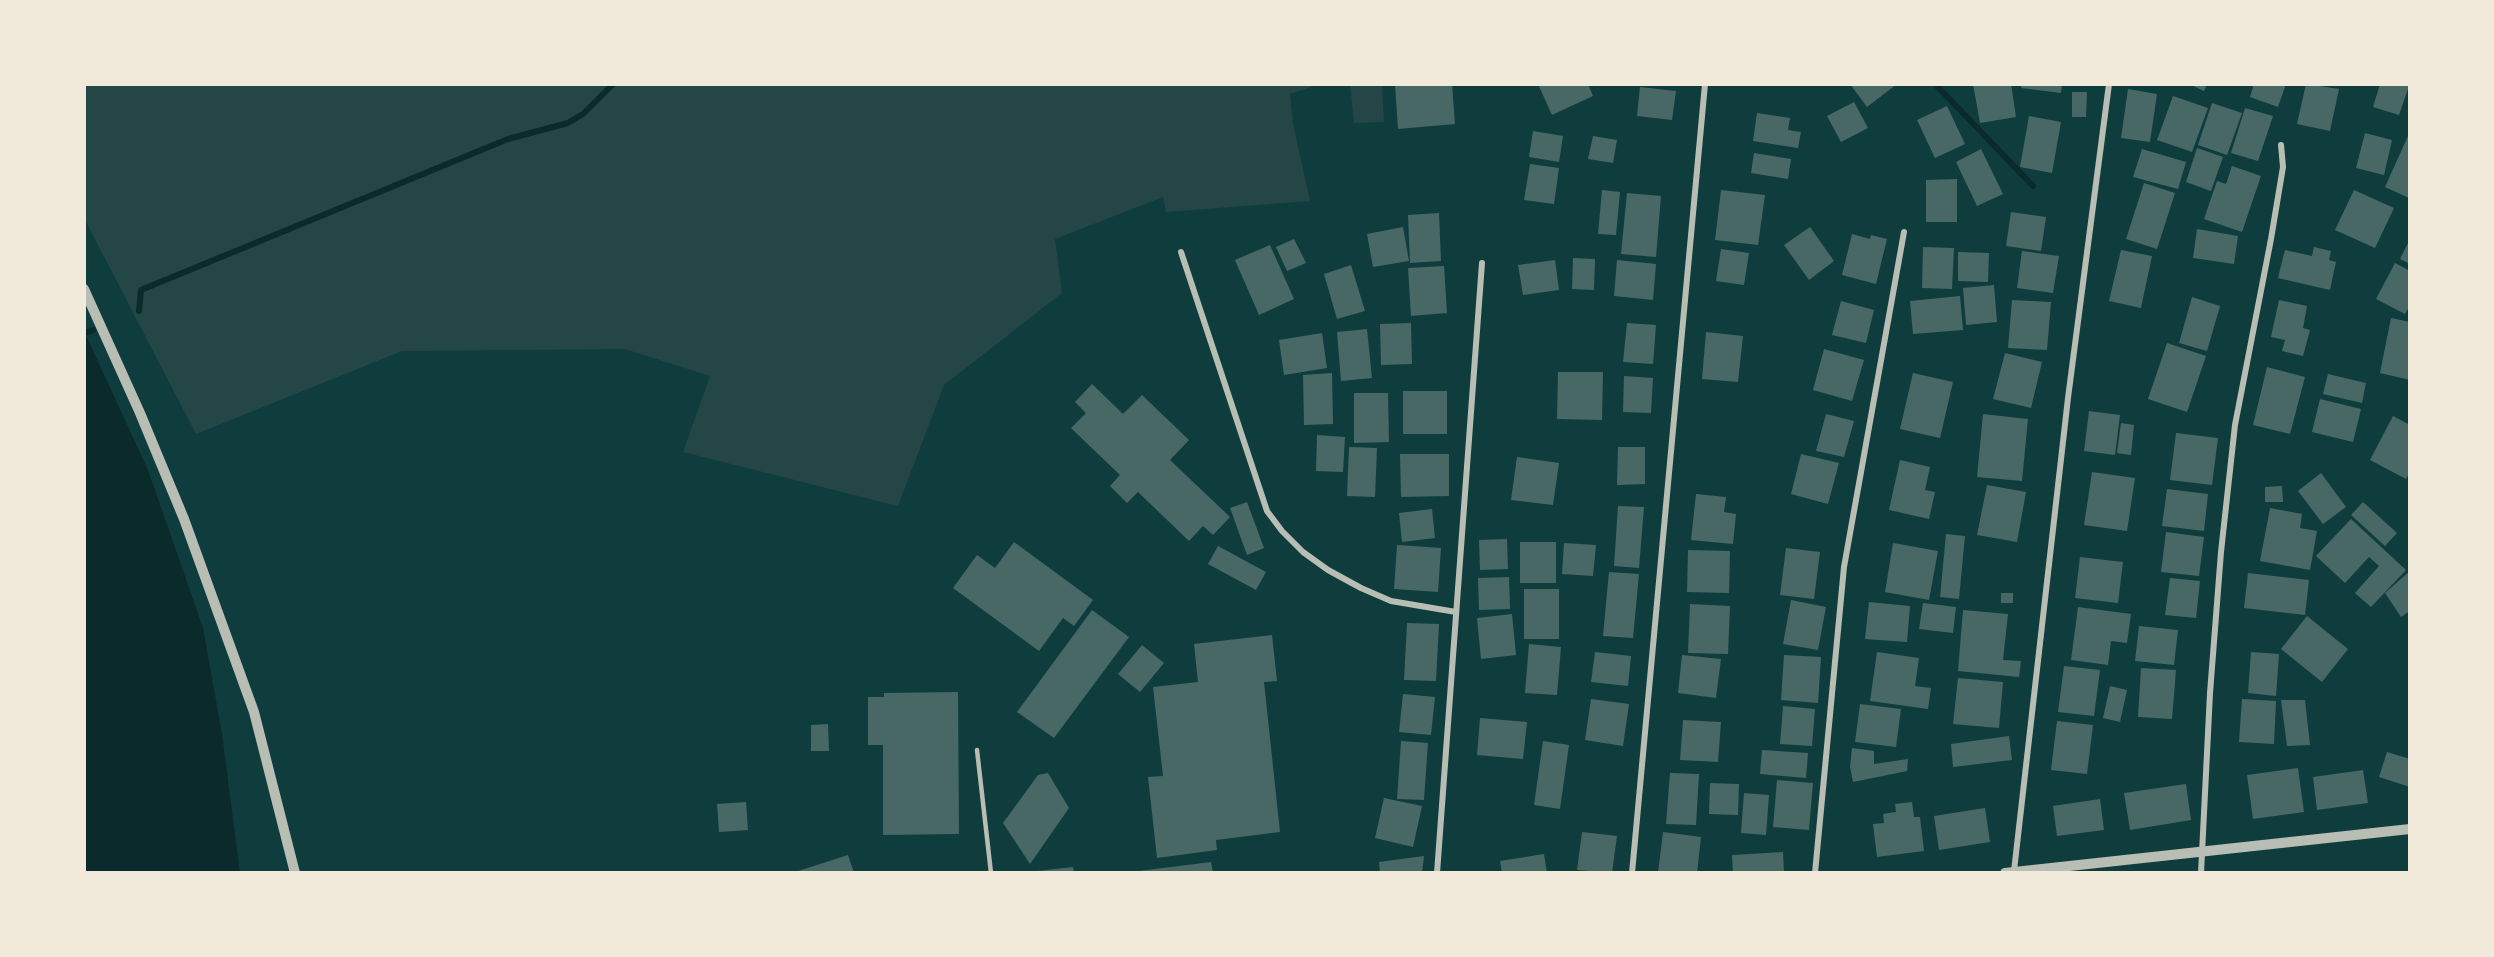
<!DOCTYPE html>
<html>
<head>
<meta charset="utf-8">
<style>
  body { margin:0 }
  #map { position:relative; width:2494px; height:957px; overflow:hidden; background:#0f3d3e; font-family:Commissioner,sans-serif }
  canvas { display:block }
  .frame { position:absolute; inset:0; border:86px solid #f1e9da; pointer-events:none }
</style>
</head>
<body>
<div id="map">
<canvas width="2494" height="957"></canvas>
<div class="frame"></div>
</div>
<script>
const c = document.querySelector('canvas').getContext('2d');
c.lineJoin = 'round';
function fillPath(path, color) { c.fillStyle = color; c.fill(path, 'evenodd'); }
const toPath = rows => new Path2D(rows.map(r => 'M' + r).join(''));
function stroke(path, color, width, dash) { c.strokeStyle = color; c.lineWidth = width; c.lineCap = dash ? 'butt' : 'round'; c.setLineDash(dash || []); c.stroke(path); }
fillPath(toPath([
  [84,84,1320,84,1290,94,1293,124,1310,201,1166,212,1163,197,1055,239,1062,293,944,385,898,506,683,452,710,376,625,349,402,351,196,434,84,218],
  [1350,84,1382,84,1384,122,1354,123]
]), '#244646');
fillPath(toPath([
  [84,331,148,470,203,628,222,734,240,873,84,873]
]), '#0a2a2b');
stroke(toPath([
  [1935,84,2033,186],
  [139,311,141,290,508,139,568,123,583,114,613,84],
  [85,333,93,330]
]), '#0a2a2b', 6);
fillPath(toPath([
  [1395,84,1452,84,1455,124,1398,129],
  [1538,84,1588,84,1593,96,1552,115],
  [1850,84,1897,84,1867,107],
  [1973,84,2011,84,2016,117,1980,123],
  [2022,84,2062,84,2061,93,2021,88],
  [2189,84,2207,84,2204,91],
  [2254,84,2286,84,2278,107,2250,97],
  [2306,84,2339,89,2330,131,2297,124],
  [2380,84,2409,86,2399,115,2373,107],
  [1640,87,1676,91,1672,120,1637,116],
  [2128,89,2157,94,2150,142,2121,138],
  [2072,92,2087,92,2086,117,2072,117],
  [2173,96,2208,108,2192,152,2157,140],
  [1854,102,1868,128,1841,142,1827,116],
  [2212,103,2242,113,2227,155,2198,145],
  [1947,106,1965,144,1935,158,1917,120],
  [2245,108,2273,116,2258,161,2231,153],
  [1757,113,1790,118,1788,130,1801,132,1798,148,1753,141],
  [2029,116,2061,122,2052,173,2020,167],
  [1533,131,1563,136,1559,162,1529,157],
  [2365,133,2392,140,2384,175,2356,168],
  [1593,136,1617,140,1613,163,1588,159],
  [2408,136,2410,137,2409,198,2385,187],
  [2197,148,2223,157,2211,191,2186,182],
  [1981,149,2003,194,1977,206,1956,162],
  [2142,149,2186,162,2178,189,2133,177],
  [1754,153,1791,159,1788,179,1751,173],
  [1530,164,1559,168,1554,204,1524,200],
  [2232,166,2261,176,2242,232,2204,219,2217,181,2226,184],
  [1957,179,1957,222,1926,222,1926,180],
  [2144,183,2175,193,2157,249,2126,239],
  [1602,190,1620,192,1616,235,1598,234],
  [1721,190,1765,195,1758,245,1715,240],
  [2354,190,2394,208,2375,248,2335,230],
  [1627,193,1661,196,1656,257,1621,254],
  [2011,212,2046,217,2041,251,2006,246],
  [1439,213,1441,261,1410,263,1408,215],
  [1403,227,1409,261,1373,267,1367,234],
  [1810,227,1834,261,1809,280,1784,245],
  [2197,229,2238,236,2234,264,2193,258],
  [1852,234,1870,239,1871,235,1887,239,1876,284,1842,275],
  [1294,239,1306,263,1287,271,1276,247],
  [2410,239,2410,264,2400,259],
  [1270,245,1294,299,1259,315,1235,260],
  [1923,247,1954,248,1952,289,1922,288],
  [2314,247,2331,251,2329,260,2336,262,2330,290,2278,278,2285,250,2312,256],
  [1721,249,1749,253,1744,285,1716,281],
  [2121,250,2152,256,2141,308,2109,301],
  [2022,251,2059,256,2053,293,2017,288],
  [1958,252,1989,253,1988,282,1958,281],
  [1573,258,1595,259,1594,290,1572,289],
  [1555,260,1559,290,1523,295,1518,265],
  [1617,260,1656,264,1653,300,1614,296],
  [2395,263,2410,271,2410,305,2405,314,2376,299],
  [1351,265,1365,311,1337,319,1324,274],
  [1444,266,1447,313,1411,316,1408,268],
  [1994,285,1997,322,1966,325,1963,288],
  [1960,296,1963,330,1913,334,1910,301],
  [2192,297,2220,306,2207,351,2179,343],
  [2012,300,2051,302,2047,350,2008,348],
  [2279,300,2307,306,2303,328,2310,330,2303,356,2282,351,2285,340,2271,337],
  [1841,301,1874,310,1866,343,1832,335],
  [2391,318,2410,322,2410,380,2380,373],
  [1411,323,1412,364,1381,365,1380,324],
  [1627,323,1656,325,1653,364,1623,362],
  [1367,329,1372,378,1341,381,1337,332],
  [1706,332,1743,336,1738,382,1702,379],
  [1322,333,1327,368,1284,375,1279,340],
  [2167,343,2206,356,2187,412,2148,399],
  [1824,349,1864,360,1852,401,1813,390],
  [2005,353,2042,362,2031,408,1993,399],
  [2267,367,2305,377,2290,434,2253,425],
  [1558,372,1603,372,1602,420,1557,419],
  [1332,373,1333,424,1304,425,1303,375],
  [1913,373,1953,382,1940,438,1900,429],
  [2328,374,2366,383,2362,403,2323,394],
  [1624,376,1653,378,1651,413,1623,412],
  [1092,384,1123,414,1142,395,1189,440,1170,460,1230,517,1213,535,1203,526,1189,541,1138,492,1127,503,1110,486,1120,475,1071,428,1086,413,1075,402],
  [1403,391,1447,391,1447,434,1403,434],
  [1354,393,1388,393,1389,442,1354,443],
  [2320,399,2361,409,2353,442,2312,432],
  [2089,411,2120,415,2115,455,2084,451],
  [1826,414,1854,421,1844,457,1816,451],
  [1983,414,2028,419,2022,481,1977,477],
  [2393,416,2410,425,2410,472,2406,479,2370,460],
  [2121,423,2134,425,2131,455,2117,453],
  [2176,433,2218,438,2212,485,2170,480],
  [1317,435,1345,437,1343,472,1316,471],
  [1349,447,1377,448,1375,497,1347,496],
  [1618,447,1645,447,1645,484,1617,485],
  [1400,454,1449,454,1449,496,1401,497],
  [1801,454,1839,463,1828,504,1791,494],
  [1517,457,1559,463,1553,505,1511,500],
  [1900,460,1930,467,1925,490,1935,492,1929,519,1889,510],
  [2092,472,2135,478,2127,531,2084,525],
  [2321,473,2346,507,2323,524,2298,491],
  [1987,485,2026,492,2017,542,1977,535],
  [2282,486,2283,502,2265,502,2265,487],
  [2167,489,2208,494,2204,531,2162,526],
  [1696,494,1726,497,1724,512,1736,514,1733,544,1691,540],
  [1247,502,1264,548,1247,555,1230,508],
  [2363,502,2397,533,2385,546,2351,515],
  [1618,506,1644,507,1639,568,1614,566],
  [2270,508,2302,514,2300,528,2317,531,2310,570,2260,561],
  [1432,509,1435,538,1402,542,1399,513],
  [2351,519,2406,570,2371,607,2355,593,2379,566,2369,557,2345,583,2316,556],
  [2166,532,2204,537,2199,576,2161,572],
  [1946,534,1965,536,1959,599,1940,597],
  [1507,539,1508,569,1480,570,1479,540],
  [1014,542,1093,600,1074,626,1063,618,1039,651,953,588,977,555,995,568],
  [1520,542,1556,542,1556,583,1520,583],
  [1564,543,1596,545,1593,576,1562,574],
  [1893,543,1938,551,1929,600,1885,592],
  [1397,545,1441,548,1438,592,1394,589],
  [1218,546,1266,572,1256,590,1208,564],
  [1786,548,1820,552,1814,599,1780,595],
  [1688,550,1730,551,1729,593,1687,592],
  [2080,557,2123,562,2118,603,2075,598],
  [2410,571,2410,611,2401,617,2385,593],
  [1609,572,1639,574,1633,638,1603,636],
  [2248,573,2309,580,2305,615,2244,608],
  [1509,577,1510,609,1479,610,1478,578],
  [2170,578,2200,581,2196,618,2165,615],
  [1524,589,1559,589,1559,639,1524,639],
  [2001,593,2013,593,2013,603,2001,603],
  [1791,600,1826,607,1818,650,1783,644],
  [1869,602,1910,606,1907,642,1865,639],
  [1923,603,1956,607,1953,633,1919,629],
  [1690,604,1730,606,1728,654,1688,653],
  [2078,607,2131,614,2127,643,2111,641,2108,665,2071,660],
  [1092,610,1129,637,1054,738,1017,712],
  [1963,610,2008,614,2003,660,2021,661,2019,677,1958,671],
  [1512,614,1516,655,1481,659,1477,618],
  [2307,616,2348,649,2322,682,2281,649],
  [1407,623,1439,624,1436,681,1404,680],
  [2139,626,2178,630,2174,665,2135,661],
  [1272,635,1277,681,1264,682,1280,832,1216,840,1217,850,1157,858,1148,777,1163,776,1153,687,1198,682,1194,644],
  [1529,644,1561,647,1557,695,1525,693],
  [1142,645,1164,663,1140,692,1118,674],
  [1595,652,1631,656,1628,686,1591,682],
  [1877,652,1919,658,1915,686,1931,688,1928,709,1870,701],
  [2251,652,2279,654,2276,696,2248,693],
  [1682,655,1721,659,1716,698,1678,693],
  [1784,655,1821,657,1818,703,1781,700],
  [2064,666,2100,670,2094,716,2058,712],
  [2141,668,2176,670,2172,719,2138,717],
  [1958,678,2003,682,1999,728,1953,724],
  [2110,686,2127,690,2120,722,2103,718],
  [958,692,959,834,883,835,883,745,868,745,868,697,884,697,884,693],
  [1403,694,1435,697,1431,735,1399,732],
  [1591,699,1629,704,1623,746,1585,740],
  [2242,699,2276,701,2274,744,2239,742],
  [2281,700,2305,700,2310,745,2287,746],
  [1860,704,1901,709,1896,747,1855,742],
  [1783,706,1815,709,1812,746,1780,744],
  [1480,718,1527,722,1523,759,1477,755],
  [1683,720,1721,722,1718,762,1680,760],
  [2057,721,2093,725,2087,774,2051,770],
  [828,724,829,751,811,751,811,725],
  [2009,736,2012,760,1953,767,1951,744],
  [1401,741,1428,743,1424,800,1397,799],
  [1543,741,1569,745,1560,809,1534,805],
  [1852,748,1874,751,1874,764,1908,759,1907,771,1853,782,1850,767],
  [1762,750,1808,753,1806,778,1760,774],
  [2387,752,2410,759,2410,787,2379,777],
  [2298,768,2304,812,2253,819,2247,775],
  [2363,770,2368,803,2317,810,2313,777],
  [1048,773,1069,808,1030,864,1003,823,1038,775],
  [1670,773,1699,774,1696,825,1666,824],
  [1777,780,1813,783,1809,830,1773,827],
  [1710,783,1739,784,1738,815,1709,814],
  [2186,784,2191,820,2130,830,2124,793],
  [1744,793,1769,795,1766,835,1741,833],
  [1384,798,1422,806,1413,847,1375,838],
  [2100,799,2104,830,2057,836,2053,806],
  [746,802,748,830,719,832,717,804],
  [1912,802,1914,817,1920,817,1924,851,1877,857,1873,824,1884,823,1883,814,1896,812,1895,804],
  [1985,808,1990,842,1939,850,1934,816],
  [1582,832,1617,836,1612,873,1577,870],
  [1663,832,1701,837,1697,873,1658,873],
  [1783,852,1784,873,1733,873,1732,855],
  [1544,854,1547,873,1502,873,1500,861],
  [848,855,854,873,792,873],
  [1424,856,1422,873,1380,873,1379,862],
  [1211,862,1213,873,1131,873,1131,872],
  [1073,867,1074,873,1037,873,1037,871]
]), '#486865');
stroke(toPath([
  [977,750,991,873]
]), '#b8beb3', 4.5);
stroke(toPath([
  [1181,252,1267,511,1282,531,1303,552,1328,570,1361,588,1391,601,1456,612],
  [2014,871,2068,398,2109,84],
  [1437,873,1482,263],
  [1632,873,1705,84],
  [1815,873,1844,567,1904,232],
  [2201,873,2210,693,2221,552,2235,425,2271,239,2283,167,2281,145]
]), '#b8beb3', 6);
stroke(toPath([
  [84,289,140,413,184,519,254,712,295,873],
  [2005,873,2410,829]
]), '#b8beb3', 10);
</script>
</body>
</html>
